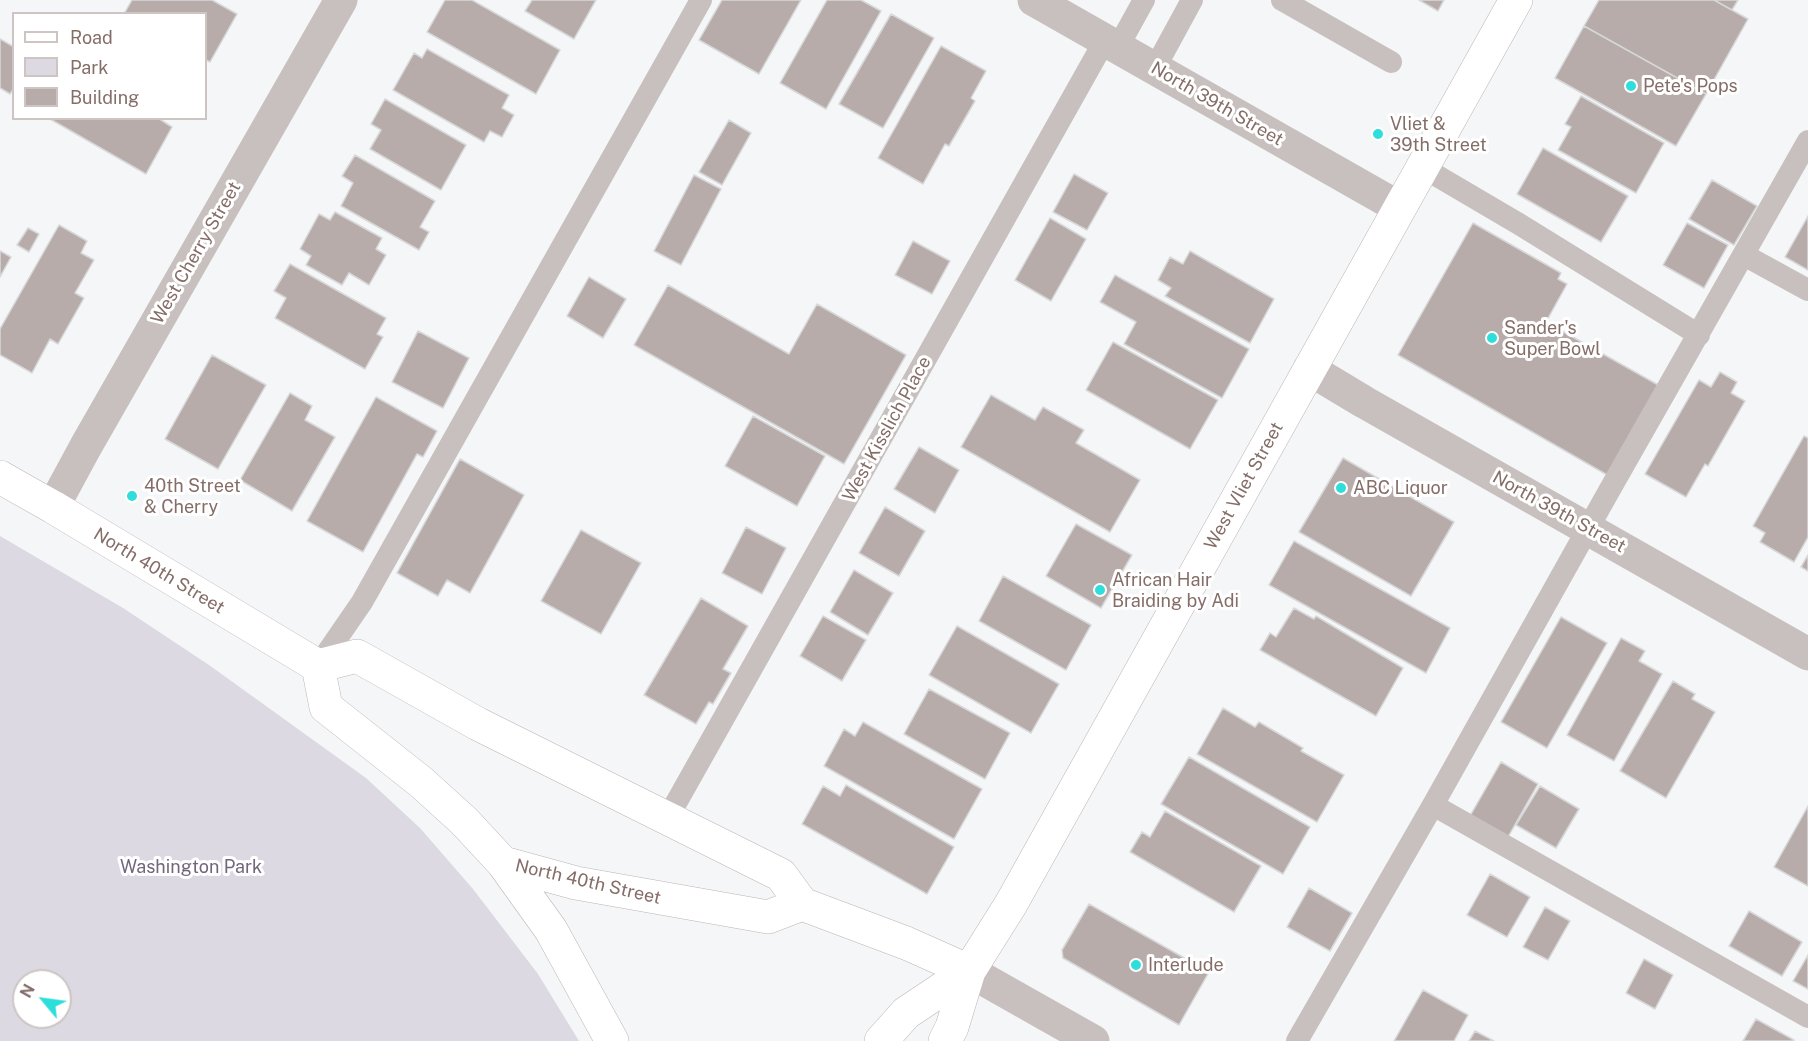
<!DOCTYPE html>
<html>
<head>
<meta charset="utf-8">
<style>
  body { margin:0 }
  #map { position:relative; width:1808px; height:1041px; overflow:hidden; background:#f5f6f8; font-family:"Public Sans",sans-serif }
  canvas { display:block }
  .legend { position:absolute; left:12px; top:12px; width:195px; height:108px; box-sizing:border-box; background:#fff; border:2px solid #cec5c3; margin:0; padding:8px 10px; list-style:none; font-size:18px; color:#856d68 }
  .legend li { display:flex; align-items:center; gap:12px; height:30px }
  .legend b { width:30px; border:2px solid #cec5c3 }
  .north { position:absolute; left:12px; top:969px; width:60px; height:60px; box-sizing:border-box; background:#fff; border:2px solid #cec5c3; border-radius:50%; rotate:299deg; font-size:16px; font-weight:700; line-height:24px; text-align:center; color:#856d68 }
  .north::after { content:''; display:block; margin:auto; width:21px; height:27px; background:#2ededb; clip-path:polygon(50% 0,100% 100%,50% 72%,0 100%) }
</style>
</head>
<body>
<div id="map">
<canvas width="1808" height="1041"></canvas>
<ul class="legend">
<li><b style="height:8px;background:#fff"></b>Road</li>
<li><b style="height:16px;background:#dcd9e2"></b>Park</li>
<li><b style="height:16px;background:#b7acaa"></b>Building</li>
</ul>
<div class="north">N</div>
</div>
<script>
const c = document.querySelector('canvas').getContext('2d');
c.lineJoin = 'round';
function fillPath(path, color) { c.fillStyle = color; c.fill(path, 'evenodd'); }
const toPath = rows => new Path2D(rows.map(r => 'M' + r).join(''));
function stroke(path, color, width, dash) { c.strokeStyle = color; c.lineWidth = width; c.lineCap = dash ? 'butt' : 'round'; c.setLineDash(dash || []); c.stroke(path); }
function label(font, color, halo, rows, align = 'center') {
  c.font = font + ' "Public Sans",sans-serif'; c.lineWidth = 6; c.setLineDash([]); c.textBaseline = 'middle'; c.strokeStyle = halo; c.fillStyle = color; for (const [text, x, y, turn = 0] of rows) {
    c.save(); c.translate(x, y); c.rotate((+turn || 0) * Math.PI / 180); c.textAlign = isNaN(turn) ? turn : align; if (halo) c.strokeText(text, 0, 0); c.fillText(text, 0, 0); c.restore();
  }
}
fillPath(toPath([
  [0,536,123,608,209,665,366,778,420,828,473,889,538,974,579,1041,0,1041],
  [24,981,60,981,60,1017,24,1017]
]), '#dcd9e2');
const building = toPath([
  [132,0,212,0,237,14,210,62,206,60,206,14,124,14,132,0],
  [445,0,472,0,560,50,536,94,427,32,445,0],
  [532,0,596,0,574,39,525,11,532,0],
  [722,0,801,0,759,74,699,40,722,0],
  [827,0,861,0,881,11,826,109,780,83,827,0],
  [1419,0,1444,0,1438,11,1419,0],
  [1599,0,1714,0,1748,19,1706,94,1584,26,1599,0],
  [1714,0,1738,0,1732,10,1714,0],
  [891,14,934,38,883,128,839,104,891,14],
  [1584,26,1706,94,1676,146,1555,78,1584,26],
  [0,39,14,47,14,88,10,94,0,88,0,39],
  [941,46,986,71,971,98,975,101,949,146,945,144,923,184,878,158,941,46],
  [427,49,509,95,502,108,514,115,502,137,490,131,484,142,393,90,414,53,422,58,427,49],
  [1581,96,1664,143,1636,193,1558,150,1571,127,1565,124,1581,96],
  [385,99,466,145,441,190,370,149,381,130,371,124,385,99],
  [158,118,172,127,146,174,50,119,158,118],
  [729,120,751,133,722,185,699,172,729,120],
  [1543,148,1628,196,1601,242,1517,194,1543,148],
  [355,155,435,201,420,227,429,232,419,250,341,206,353,183,342,176,355,155],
  [1074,174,1108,193,1087,230,1053,212,1074,174],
  [694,175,721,189,681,265,654,251,694,175],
  [1712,180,1757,206,1734,245,1689,219,1712,180],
  [335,212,382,238,376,249,386,255,369,285,349,273,342,285,306,265,311,256,300,249,319,214,330,220,335,212],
  [1808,216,1808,270,1785,257,1808,216],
  [1050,218,1086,239,1051,301,1015,280,1050,218],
  [1473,223,1561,273,1558,279,1567,284,1546,322,1660,386,1609,476,1398,355,1473,223],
  [1687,223,1728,245,1704,288,1663,265,1687,223],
  [59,225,87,241,81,253,94,260,75,293,84,298,58,344,50,339,32,373,0,355,0,329,59,225],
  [28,228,39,234,29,252,17,245,28,228],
  [913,241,950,261,932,294,895,275,913,241],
  [0,251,11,257,0,277,0,251],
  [1190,251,1274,299,1250,343,1165,296,1171,288,1158,280,1170,257,1183,264,1190,251],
  [290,264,386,318,377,334,383,337,365,369,275,318,286,298,274,291,290,264],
  [1115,275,1249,349,1222,398,1124,344,1136,322,1100,302,1115,275],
  [589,277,626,299,603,338,567,316,589,277],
  [668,285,789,354,817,304,906,355,844,464,634,345,668,285],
  [418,331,469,358,443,408,392,382,418,331],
  [1113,342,1218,400,1190,449,1086,390,1113,342],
  [212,355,266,385,218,469,165,439,212,355],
  [1720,372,1737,382,1731,393,1745,401,1708,466,1705,464,1686,497,1645,474,1699,380,1711,387,1720,372],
  [290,393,312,406,305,420,335,437,292,511,240,480,290,393],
  [991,395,1035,420,1043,407,1084,430,1076,443,1140,480,1110,532,961,447,991,395],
  [376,397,437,431,423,457,417,454,363,552,307,521,376,397],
  [753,416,825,456,797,506,725,466,753,416],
  [1804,436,1808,438,1808,537,1794,562,1760,542,1765,533,1753,526,1804,436],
  [919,447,959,470,935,513,894,489,919,447],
  [1343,458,1454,522,1411,596,1299,532,1343,458],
  [460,459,524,495,470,593,447,580,438,596,397,573,460,459],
  [885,507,925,531,899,576,859,553,885,507],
  [1076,524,1132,555,1101,608,1046,576,1076,524],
  [746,527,786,548,762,594,722,573,746,527],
  [581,530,641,563,601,634,541,601,581,530],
  [1294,541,1450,628,1426,673,1269,585,1294,541],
  [1808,555,1808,571,1801,567,1808,555],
  [854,570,893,593,868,635,830,612,854,570],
  [1003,576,1091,625,1066,670,979,621,1003,576],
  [701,598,748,626,723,669,731,673,713,704,709,702,696,724,644,695,701,598],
  [1294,608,1314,619,1316,616,1403,668,1376,716,1260,650,1270,633,1276,637,1294,608],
  [823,616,866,640,842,681,800,656,823,616],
  [1561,617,1607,643,1547,748,1501,722,1561,617],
  [957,626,1059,684,1031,733,929,675,957,626],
  [1621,638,1645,651,1639,661,1662,674,1614,761,1567,735,1621,638],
  [1673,681,1695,694,1692,699,1715,712,1666,798,1620,771,1673,681],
  [929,689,1010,733,985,779,904,734,929,689],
  [1223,708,1255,727,1259,722,1303,748,1301,751,1344,775,1317,822,1197,754,1223,708],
  [863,722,982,789,954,839,824,766,844,729,855,736,863,722],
  [1189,757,1310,827,1283,874,1161,804,1189,757],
  [1501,762,1538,784,1508,837,1470,816,1501,762],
  [846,785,954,847,927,894,802,824,823,786,840,796,846,785],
  [1540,786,1579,809,1556,848,1516,825,1540,786],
  [1808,806,1808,886,1774,867,1808,806],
  [1165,811,1261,866,1234,912,1130,852,1142,832,1150,837,1165,811],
  [1490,874,1530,897,1507,937,1467,915,1490,874],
  [1309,888,1352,913,1330,951,1287,927,1309,888],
  [1089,904,1209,972,1179,1025,1063,958,1062,950,1089,904],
  [1545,907,1570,921,1548,960,1523,947,1545,907],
  [1749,911,1802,942,1782,976,1729,946,1749,911],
  [1808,955,1808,989,1793,981,1808,955],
  [1644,959,1673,975,1655,1009,1626,993,1644,959],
  [1423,990,1468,1015,1454,1041,1394,1041,1423,990],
  [1756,1019,1794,1040,1793,1041,1743,1041,1756,1019],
  [1475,1031,1494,1041,1469,1041,1475,1031]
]);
fillPath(building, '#b7acaa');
stroke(building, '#d7d8d9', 1.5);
const secondary = toPath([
  [0,477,53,507,318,666,357,656,478,724,781,875,802,904,906,943,969,971],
  [318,666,326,707,421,782,464,821,503,863,551,930,612,1041],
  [503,863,576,883,768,917,802,904],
  [881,1041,906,1013,969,971],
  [945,1041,952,1027,969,971,1011,904,1516,0]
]);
stroke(secondary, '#bdb5b3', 34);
stroke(toPath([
  [1282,0,1391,62],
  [1118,47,1144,0],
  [1155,68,1192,0],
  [1422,167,1519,224,1699,335],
  [1744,255,1808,290],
  [318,666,362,602,701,0],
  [1433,805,1808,1017],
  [667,819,1105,40],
  [1297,1041,1433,805,1609,491,1808,141]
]), '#c7c0be', 22);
stroke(toPath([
  [1034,0,1400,208],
  [1309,369,1364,402,1808,654],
  [53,507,86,446,341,0],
  [969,971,1093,1041]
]), '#c7c0be', 33);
stroke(secondary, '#fff', 33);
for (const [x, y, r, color] of [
  [1631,86,6,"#2ededb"],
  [1378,134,6,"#2ededb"],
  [1492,338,6,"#2ededb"],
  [1341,488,6,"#2ededb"],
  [132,496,6,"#2ededb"],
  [1100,590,6,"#2ededb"],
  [1136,965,6,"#2ededb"]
]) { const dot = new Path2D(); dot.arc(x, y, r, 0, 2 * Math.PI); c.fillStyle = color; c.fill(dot); stroke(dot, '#fff', 2); }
label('18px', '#856d68', '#fff', [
  ["Pete's Pops",1643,86],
  ["Vliet &",1390,124],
  ["39th Street",1390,145],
  ["Sander's",1504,328],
  ["Super Bowl",1504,349],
  ["40th Street",144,486],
  ["& Cherry",144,507],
  ["ABC Liquor",1353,488],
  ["African Hair",1112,580],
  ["Braiding by Adi",1112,601],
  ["Interlude",1148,965]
], 'left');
label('18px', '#856d68', '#fff', [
  ["North 39th Street",1217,104,30],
  ["West Cherry Street",196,253,-60],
  ["West Kisslich Place",887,429,-61],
  ["West Vliet Street",1244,486,-61],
  ["North 39th Street",1559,512,29],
  ["North 40th Street",159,571,31],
  ["North 40th Street",588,882,13]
]);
label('18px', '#72667c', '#fff', [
  ["Washington Park",191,867]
]);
</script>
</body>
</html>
